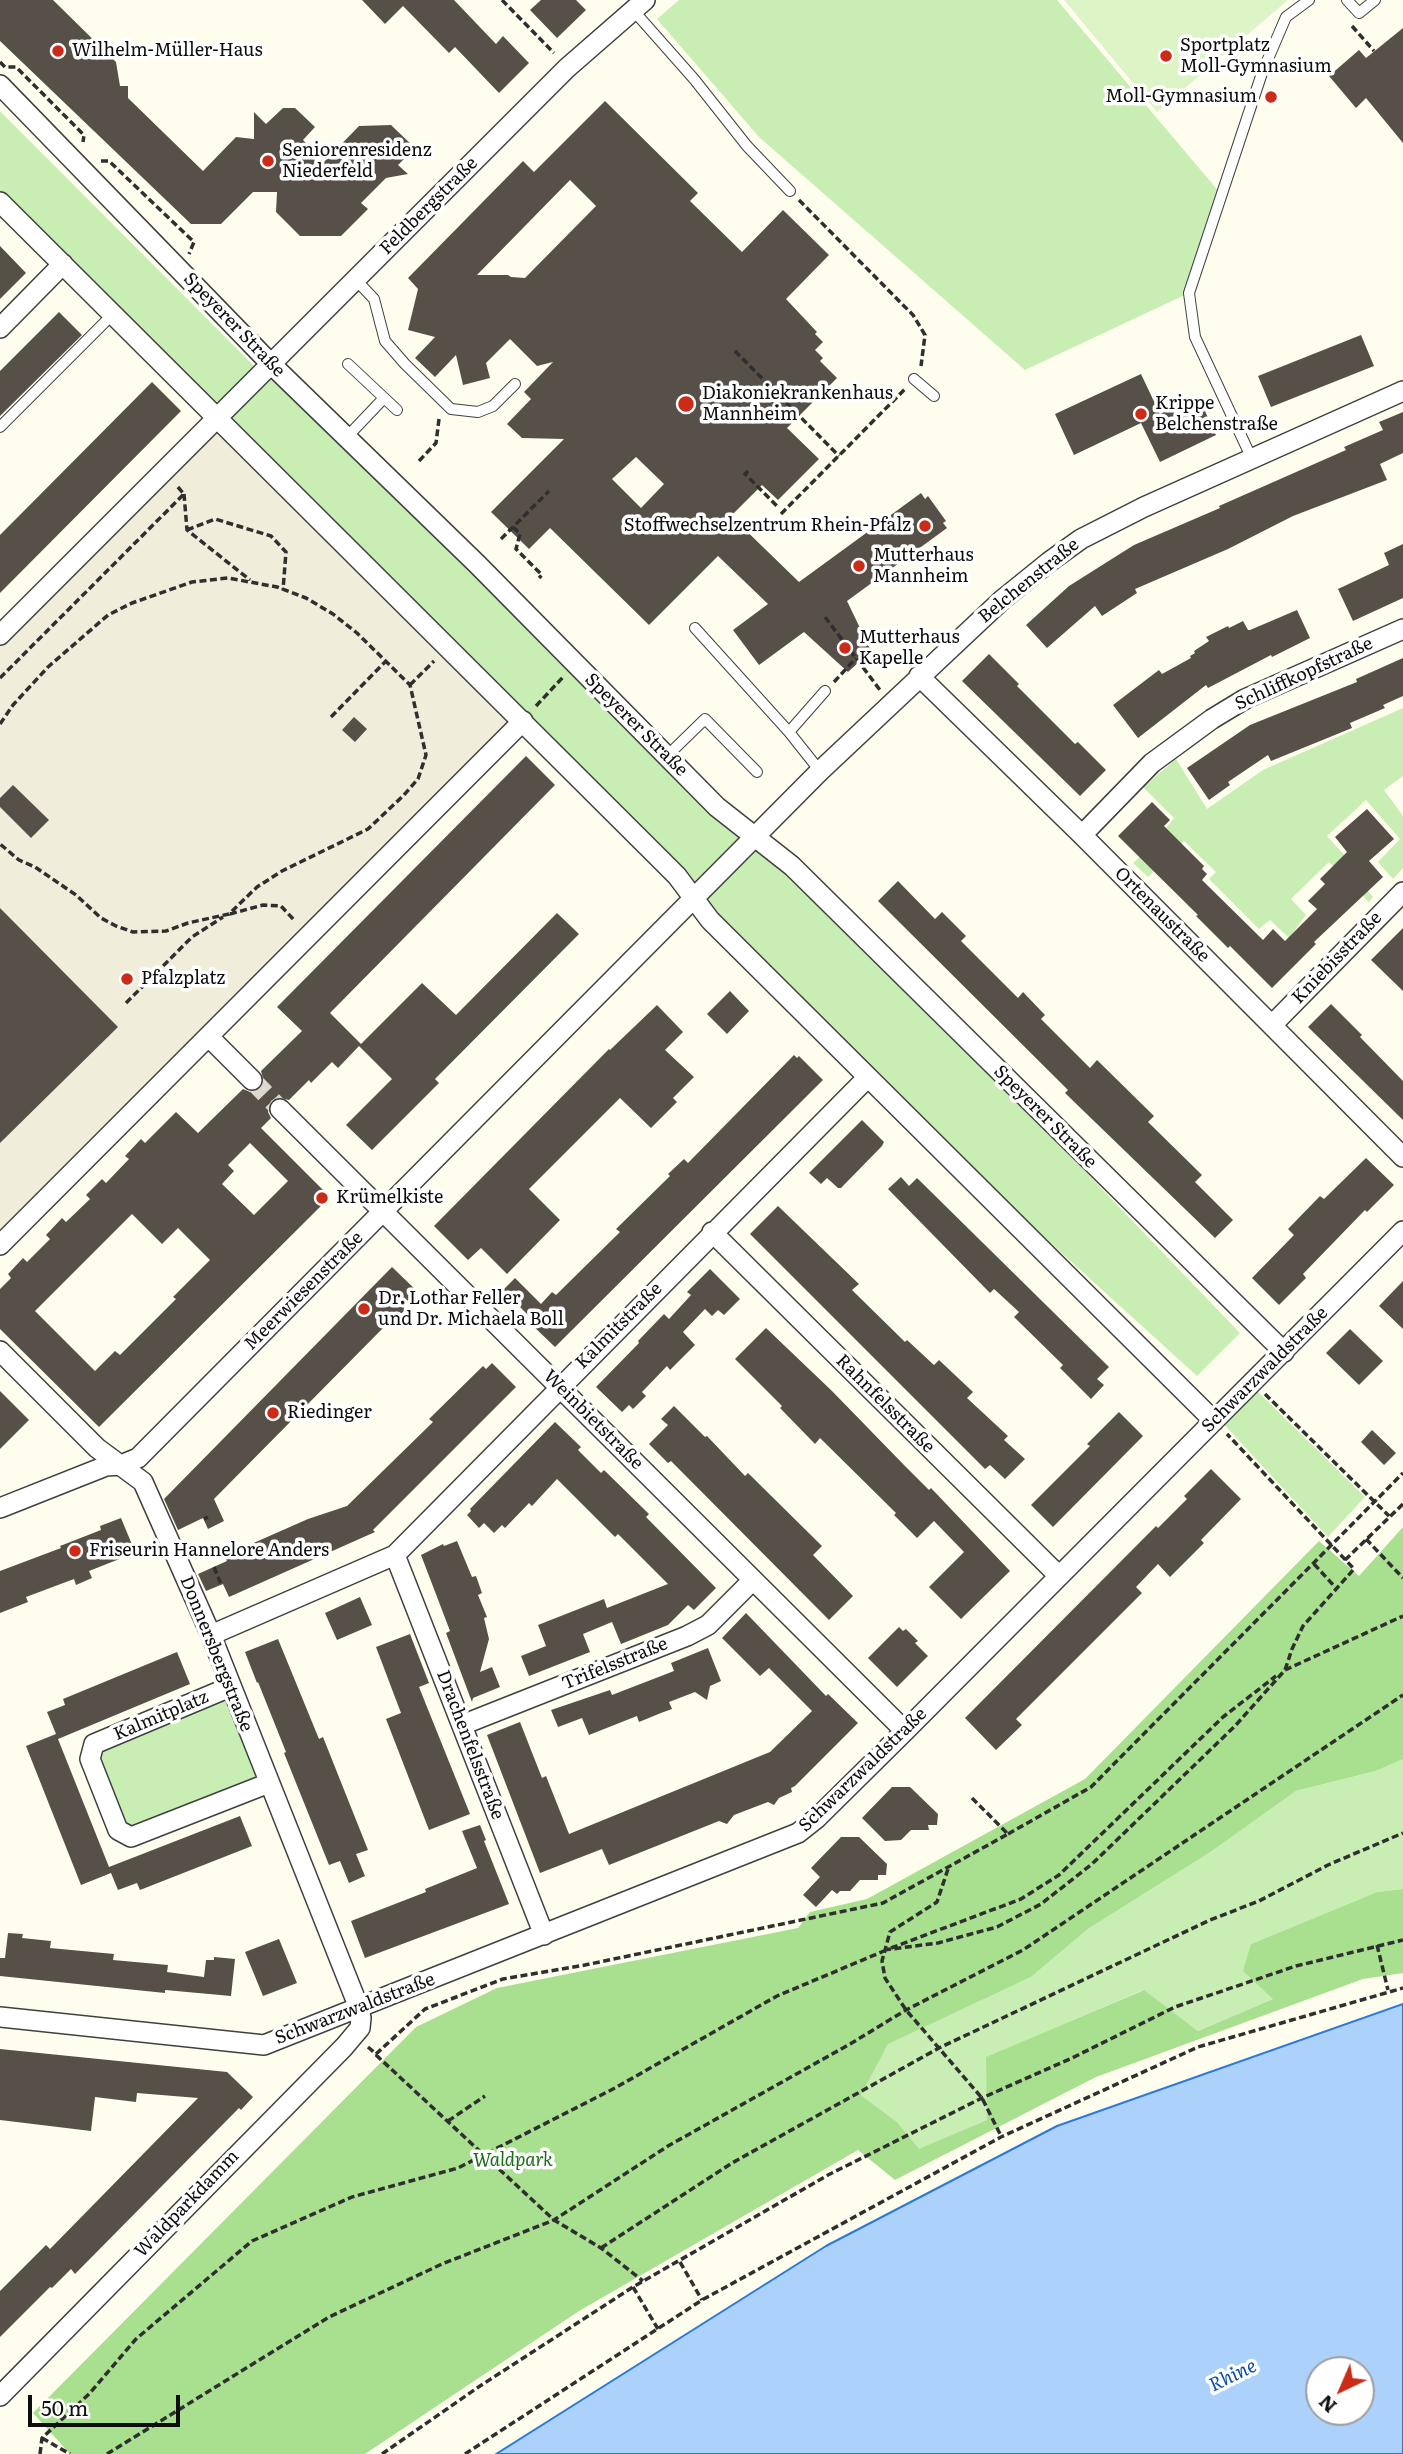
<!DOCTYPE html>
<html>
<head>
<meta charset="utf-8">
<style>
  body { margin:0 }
  #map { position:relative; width:1403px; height:2454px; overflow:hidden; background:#fffeee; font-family:Literata,serif }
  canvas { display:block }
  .north { position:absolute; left:1305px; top:2356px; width:70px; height:70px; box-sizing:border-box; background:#fff; border:2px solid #9e9e9e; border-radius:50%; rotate:224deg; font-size:19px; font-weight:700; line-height:28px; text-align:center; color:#0d0d0d }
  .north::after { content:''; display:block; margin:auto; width:24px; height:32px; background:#cc2b17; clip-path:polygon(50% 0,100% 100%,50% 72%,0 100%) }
  .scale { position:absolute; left:28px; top:2395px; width:152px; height:32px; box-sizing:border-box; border:4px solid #0d0d0d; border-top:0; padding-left:9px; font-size:21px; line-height:24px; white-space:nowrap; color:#0d0d0d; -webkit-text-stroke:5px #fff; paint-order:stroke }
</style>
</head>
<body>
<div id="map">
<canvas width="1403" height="2454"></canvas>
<div class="north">N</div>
<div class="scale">50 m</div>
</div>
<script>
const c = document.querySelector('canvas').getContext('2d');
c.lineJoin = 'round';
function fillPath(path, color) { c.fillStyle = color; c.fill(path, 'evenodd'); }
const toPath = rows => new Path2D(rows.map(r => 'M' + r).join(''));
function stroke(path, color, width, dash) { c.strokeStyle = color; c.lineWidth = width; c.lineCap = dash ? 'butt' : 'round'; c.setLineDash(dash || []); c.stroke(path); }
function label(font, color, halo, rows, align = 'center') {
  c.font = font + ' Literata,serif'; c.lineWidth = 7; c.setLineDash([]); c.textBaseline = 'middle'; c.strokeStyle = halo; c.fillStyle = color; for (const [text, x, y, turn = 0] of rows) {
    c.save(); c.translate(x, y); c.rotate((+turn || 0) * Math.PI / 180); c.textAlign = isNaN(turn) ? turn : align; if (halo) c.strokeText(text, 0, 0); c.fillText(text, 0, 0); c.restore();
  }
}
fillPath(toPath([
  [679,0,1057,0,1221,194,1189,293,1025,370,759,137,657,19],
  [0,111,257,369,346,438,792,866,1240,1333,1197,1376,868,1077,523,721,0,1245,0,643,215,428,0,202],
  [1403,708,1403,776,1384,790,1403,816,1403,868,1393,879,1378,862,1400,839,1366,800,1327,836,1355,867,1351,871,1373,897,1369,902,1329,862,1291,899,1306,915,1289,938,1270,920,1259,929,1209,879,1216,872,1184,841,1148,877,1133,863,1155,842,1174,818,1143,787,1176,759,1207,809,1263,770],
  [1254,1388,1365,1497,1328,1537,1221,1421],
  [230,1687,269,1783,131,1837,94,1744],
  [1403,1759,1403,1889,1377,1892,1251,1944,1273,1999,1198,2031,1143,1990,987,2057,987,2120,919,2150,897,2122,861,2095,887,2044,1031,1977,1088,1929,1212,1851,1296,1791,1376,1771]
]), '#c8eeb3');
fillPath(toPath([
  [1403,1527,1403,1759,1376,1771,1296,1791,1212,1851,1088,1929,1031,1977,888,2044,861,2095,897,2122,919,2149,987,2120,986,2057,1144,1990,1198,2031,1273,1999,1243,1971,1251,1944,1377,1892,1403,1889,1403,1973,1363,1979,1096,2077,895,2180,858,2150,579,2311,365,2454,70,2454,33,2413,416,2027,497,1988,798,1928,810,1912,867,1899,1085,1779,1319,1541,1359,1576]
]), '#a8e090');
fillPath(toPath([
  [1064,0,1288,0,1157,112]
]), '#ddf4c6');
fillPath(toPath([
  [215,429,510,722,0,1235,0,646]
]), '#f0eedb');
const water = toPath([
  [1403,2004,1403,2454,496,2454,826,2246,1057,2126,1403,2004],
  [1319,2370,1361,2370,1361,2412,1319,2412,1319,2370]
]);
fillPath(water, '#acd2fc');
stroke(water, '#2c79db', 2);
fillPath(toPath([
  [0,0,53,0,116,62,120,86,128,86,128,98,203,171,236,137,254,139,254,112,266,124,283,108,295,108,315,127,303,140,324,162,359,126,391,125,415,148,398,165,408,174,386,178,361,203,368,209,341,236,300,236,276,212,277,192,253,192,221,224,191,224,0,41],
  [362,0,454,0,496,44,503,36,529,63,499,93,455,47,449,53,403,6,385,24],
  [541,0,576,0,586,10,557,38,530,10],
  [1403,28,1403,143,1366,98,1356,108,1329,76,1359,50,1366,58],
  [605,101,698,193,690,201,742,252,783,210,829,255,786,299,817,332,815,334,823,342,815,350,823,358,820,361,837,378,787,428,819,459,778,500,762,485,731,516,799,582,921,493,925,499,928,496,946,521,943,523,947,528,847,601,873,655,859,662,848,672,804,632,759,665,733,630,768,604,718,556,649,625,550,528,529,549,491,512,564,439,522,438,507,424,531,399,524,392,553,362,537,366,510,339,486,363,490,378,463,385,456,355,435,377,415,358,435,337,408,330,418,289,408,278,523,161,534,172],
  [570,180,596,206,525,278,511,277,508,275,477,275],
  [636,457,664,484,641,508,612,479],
  [0,246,26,273,0,299],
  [59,312,82,335,0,416,0,371],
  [1361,335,1374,366,1271,407,1258,376],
  [1141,374,1160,414,1198,396,1216,435,1160,462,1141,423,1074,455,1055,414],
  [152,382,181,411,0,593,0,535],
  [1403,412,1403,453,1380,464,1387,480,1293,516,1228,549,1135,589,1137,593,1102,616,1095,606,1047,648,1026,625,1069,586,1134,545,1220,508,1219,506,1346,450,1344,447,1383,430,1379,422],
  [1403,544,1403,598,1353,621,1338,589,1389,565,1384,553],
  [1297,610,1310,638,1272,657,1271,655,1208,688,1206,685,1138,738,1113,705,1159,670,1162,674,1191,658,1190,656,1195,653,1194,651,1209,641,1206,637,1228,626,1229,628,1243,621,1248,630,1250,630],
  [989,654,1019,684,1017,686,1075,744,1078,742,1106,770,1080,796,962,681],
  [1403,658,1403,696,1383,705,1385,708,1350,723,1352,728,1271,761,1268,755,1228,782,1230,785,1209,800,1187,768,1250,725,1357,682,1356,679],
  [354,717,367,729,355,742,342,730],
  [526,756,555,785,330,1013,361,1044,422,983,456,1015,557,913,579,934,435,1079,439,1083,372,1150,346,1125,392,1079,359,1046,338,1068,332,1062,311,1083,309,1080,289,1100,277,1097,271,1101,268,1112,271,1118,261,1128,330,1197,99,1427,0,1329,0,1289,11,1278,8,1274,23,1258,27,1262,50,1239,46,1235,62,1218,66,1222,90,1199,86,1195,102,1179,106,1183,129,1159,125,1156,141,1139,145,1143,176,1112,198,1133,243,1089,250,1092,260,1089,264,1082,261,1071,302,1031,277,1007],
  [250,1143,288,1181,254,1215,222,1184,234,1171,228,1165],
  [132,1214,162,1244,178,1228,210,1260,173,1297,176,1299,120,1355,115,1351,95,1371,35,1311],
  [13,785,49,820,31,838,0,807,0,798],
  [1152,802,1170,820,1164,826,1204,866,1202,869,1207,874,1202,880,1263,940,1273,929,1285,941,1317,909,1308,901,1325,884,1320,879,1347,852,1335,837,1367,809,1394,839,1369,861,1383,877,1314,942,1316,944,1272,988,1230,946,1228,948,1196,916,1198,915,1118,836],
  [898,881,935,919,942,912,966,936,961,941,1018,998,1023,992,1045,1015,1041,1019,1090,1068,1097,1060,1154,1116,1148,1122,1202,1175,1195,1182,1233,1220,1215,1238,1065,1093,1068,1090,878,901],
  [0,908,118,1027,0,1143],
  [1403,928,1403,991,1371,960],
  [730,991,749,1011,727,1034,707,1014],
  [1331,1004,1362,1035,1360,1037,1403,1081,1403,1120,1308,1027],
  [657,1005,683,1032,665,1050,694,1077,673,1098,677,1102,651,1128,620,1098,529,1189,560,1220,507,1274,481,1248,468,1260,434,1226,609,1049,610,1050],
  [794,1055,797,1058,799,1056,823,1080,555,1347,531,1324,534,1321,503,1290,515,1278,541,1304,552,1292,556,1295,620,1232,616,1229,670,1176,668,1174,684,1159,688,1163],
  [862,1120,884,1142,882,1146,841,1188,838,1188,827,1178,821,1184,809,1173],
  [1366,1158,1394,1185,1367,1212,1365,1210,1303,1274,1306,1278,1279,1305,1252,1278,1294,1235,1288,1229,1320,1196,1324,1199],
  [901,1177,909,1186,917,1178,1109,1367,1097,1379,1104,1385,1091,1399,1060,1368,1063,1365,1014,1317,1019,1312,994,1289,990,1293,888,1189],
  [778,1206,859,1284,852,1290,905,1342,907,1340,934,1365,939,1360,973,1392,967,1398,1008,1436,1004,1440,1025,1459,1005,1479,990,1465,985,1469,750,1234],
  [392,1267,418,1292,403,1307,406,1309,387,1328,385,1326,214,1499,224,1521,208,1529,203,1518,178,1530,164,1499],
  [710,1269,740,1299,724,1315,718,1310,712,1316,705,1309,683,1332,695,1345,670,1370,667,1366,642,1392,646,1396,633,1409,629,1405,622,1412,596,1387,639,1343,638,1341,664,1314,669,1319,691,1295,687,1292],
  [1403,1281,1403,1329,1379,1306],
  [766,1328,832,1391,904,1465,929,1490,931,1488,1010,1571,961,1619,929,1587,964,1552,934,1521,917,1538,894,1515,896,1513,820,1438,815,1444,780,1408,782,1406,735,1359],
  [1350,1329,1383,1361,1359,1385,1326,1353],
  [492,1363,516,1387,373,1530,375,1532,229,1597,223,1584,206,1591,198,1574,227,1561,225,1558,250,1547,249,1545,308,1519,347,1506,433,1422,429,1419,483,1366,486,1369],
  [0,1391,29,1420,0,1449],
  [674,1406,705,1437,707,1436,745,1476,748,1473,822,1546,813,1555,853,1596,829,1620,671,1461,668,1463,649,1444,668,1425,661,1419],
  [1119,1412,1143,1436,1053,1527,1031,1505,1090,1446,1087,1444],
  [555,1422,581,1447,578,1450,601,1473,604,1470,649,1514,646,1517,716,1588,694,1610,688,1605,668,1625,621,1644,612,1622,583,1634,590,1652,529,1676,521,1656,546,1646,538,1625,604,1599,607,1608,668,1584,618,1534,615,1537,557,1479,532,1506,529,1503,505,1528,502,1525,494,1533,484,1523,479,1528,467,1515,471,1511,470,1509],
  [1372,1430,1396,1453,1384,1465,1361,1442],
  [1211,1469,1241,1499,1201,1540,1204,1543,1170,1577,1158,1564,1136,1587,1142,1593,1016,1719,1022,1725,996,1750,965,1718,1156,1526,1158,1528,1187,1499,1184,1496],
  [121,1518,133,1547,124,1550,127,1556,89,1571,92,1578,76,1585,74,1579,26,1597,28,1602,0,1613,0,1571,61,1548,60,1546,101,1530,100,1526],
  [457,1541,472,1577,476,1576,482,1593,478,1595,487,1617,484,1618,489,1639,480,1672,492,1667,500,1687,473,1698,472,1702,446,1633,450,1631,421,1555,443,1544,444,1546],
  [360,1597,372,1625,337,1640,325,1613],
  [746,1613,826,1696,828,1694,858,1723,795,1786,791,1788,792,1792,779,1798,774,1805,768,1802,734,1815,727,1824,719,1821,609,1865,602,1849,540,1873,487,1735,520,1722,542,1778,546,1776,569,1834,770,1752,812,1711,769,1668,760,1676,722,1638],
  [899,1627,903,1631,906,1629,918,1641,915,1643,928,1656,897,1687,868,1658],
  [410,1634,429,1683,419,1687,470,1814,429,1830,386,1719,401,1713,376,1647],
  [278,1639,319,1739,323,1737,368,1850,356,1854,365,1876,349,1883,340,1861,329,1865,284,1753,286,1752,258,1682,257,1683,245,1652],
  [708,1648,721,1681,710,1686,707,1700,695,1692,669,1702,672,1709,661,1713,639,1722,637,1716,589,1735,582,1718,558,1727,551,1710,610,1690,612,1695,674,1671,671,1663],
  [177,1652,190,1684,58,1739,109,1867,240,1816,252,1846,140,1890,137,1883,118,1890,111,1873,81,1885,26,1746,56,1734,47,1712,65,1705,63,1699],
  [892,1787,910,1787,938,1814,937,1825,928,1825,929,1830,911,1830,901,1840,885,1841,862,1818],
  [480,1825,486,1840,484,1841,509,1904,365,1958,351,1921,426,1892,425,1889,477,1868,462,1831],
  [841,1837,859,1837,887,1864,886,1875,878,1875,878,1880,860,1880,850,1891,840,1891,837,1894,832,1890,816,1907,803,1895,820,1877,811,1868],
  [8,1933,23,1934,22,1938,51,1941,50,1948,114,1954,113,1960,168,1965,167,1972,204,1977,206,1960,214,1960,214,1957,235,1959,231,1996,165,1990,165,1993,0,1976,0,1958,5,1958],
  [279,1939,297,1983,263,1996,245,1952],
  [0,2049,227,2072,253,2097,241,2110,239,2108,75,2274,71,2269,52,2288,50,2287,0,2337,0,2291,46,2245,50,2249,198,2098,137,2093,136,2102,95,2097,91,2131,0,2120]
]), '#575048');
stroke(toPath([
  [252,1080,280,1109]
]), '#dbdacc', 19, [19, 10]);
const service = toPath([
  [1347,0,1359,13,1375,0],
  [633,10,694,79,747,146,790,191],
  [356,280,374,299,385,341,405,364,451,409,478,412,493,406,515,384],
  [348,364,397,410],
  [914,379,934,396],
  [0,427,113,314],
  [346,438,384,398],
  [1252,459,1195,337,1189,293,1262,73,1286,17,1309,0],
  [695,628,789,732],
  [667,756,705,719,757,772],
  [820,771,789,732,825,691]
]);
const minor = toPath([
  [0,85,271,364,477,564,717,807,792,866,1284,1352],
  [0,202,657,856,677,876,710,920,1214,1421],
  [0,328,63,264],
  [0,635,567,68,645,0],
  [919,676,1082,835,1403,1157],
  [1082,835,1152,763,1212,719,1245,699,1403,629],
  [1272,1025,1403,892],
  [209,1037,252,1080],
  [280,1109,905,1731],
  [712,1232,1059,1576],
  [0,1245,523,721],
  [0,1351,97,1448,143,1482,211,1635,359,2008,361,2018,360,2028,344,2047,0,2396],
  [0,1508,106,1466,121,1465,138,1458,820,771,1002,600,1049,562,1081,539,1144,507,1403,391],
  [395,1555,544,1935],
  [211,1635,395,1555,868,1077],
  [230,1687,94,1744,90,1759,118,1830,131,1837,269,1783],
  [462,1725,687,1636,708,1625,753,1580],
  [0,2017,264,2045,798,1833,817,1818,905,1731,1403,1231]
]);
stroke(service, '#404040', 12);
stroke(minor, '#404040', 22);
stroke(toPath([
  [502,0,554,53],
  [1352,26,1374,51],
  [0,62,5,67,16,67,84,135,83,142],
  [101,161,109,161,194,242,189,254],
  [799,200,913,315,925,335,921,366],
  [735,351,839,456],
  [419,461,436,443,439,419],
  [748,471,745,474,777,506],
  [184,494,187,530,250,580],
  [781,514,905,389],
  [513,527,520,534,516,549,542,575,539,578],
  [187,530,215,519,271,536,286,552,283,590],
  [501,539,549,491],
  [825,617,880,690],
  [0,678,184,494,177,486],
  [834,682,856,658],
  [410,685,434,661],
  [536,706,564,676],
  [331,717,386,661],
  [0,724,13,705,48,667,108,615,132,603,192,582,228,578,277,587,306,598,333,614,357,633,410,685,426,755,418,779,403,796,368,829,282,871,257,887,229,914,188,923,166,931,133,932,116,926,101,918,76,895,35,867,19,860,0,844],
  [230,914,263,905,281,906,295,921],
  [126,1003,192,937,223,917],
  [1265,1394,1389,1516],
  [204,1519,208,1517],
  [1366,1539,1403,1578],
  [1345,1560,1403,1504],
  [1314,1564,1336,1588],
  [214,1567,221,1584],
  [1285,1670,1403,1616],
  [1008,1834,1091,1787,1403,1473],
  [948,1869,937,1902,890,1932,882,1961,885,1978,906,2010,982,2098,1001,2136],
  [1377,1945,1388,1990],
  [891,1948,1021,1899,1059,1875,1223,1717,1276,1676],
  [884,1950,938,1943,997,1927,1041,1904,1092,1864,1235,1726,1285,1670,1292,1649,1303,1626,1354,1569,1227,1434],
  [368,2047,376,2054,425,2009,503,1979,585,1965,883,1903,1008,1834,972,1798],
  [376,2055,554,2220,601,2248,643,2281],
  [448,2121,485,2096],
  [601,2248,732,2163,939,2048,1210,1920,1259,1901,1328,1865,1403,1833],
  [680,2262,702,2300],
  [633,2287,658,2329],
  [42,2438,70,2454],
  [40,2454,42,2438,89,2394,136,2339,252,2241,352,2197,458,2168,615,2088,777,1996,884,1951],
  [107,2454,329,2317,442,2264,554,2220,668,2146,850,2044,906,2010,1023,1950,1403,1695],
  [382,2454,480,2386,633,2287,828,2175,982,2098,1072,2058,1175,2007,1296,1966,1403,1940],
  [465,2454,702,2300,1001,2137,1198,2047,1403,1988]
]), '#2f2f2f', 3.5, [7, 3.5]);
stroke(service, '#fff', 10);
stroke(minor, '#fff', 19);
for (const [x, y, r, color] of [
  [58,51,7,"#cc2b17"],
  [1166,56,7,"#cc2b17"],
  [1271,97,7,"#cc2b17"],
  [268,161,7,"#cc2b17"],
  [686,404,9,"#cc2b17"],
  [1141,414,7,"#cc2b17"],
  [925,526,7,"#cc2b17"],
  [859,566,7,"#cc2b17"],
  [845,648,7,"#cc2b17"],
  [127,979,7,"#cc2b17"],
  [322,1198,7,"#cc2b17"],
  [364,1309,7,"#cc2b17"],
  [273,1413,7,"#cc2b17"],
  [75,1551,7,"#cc2b17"]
]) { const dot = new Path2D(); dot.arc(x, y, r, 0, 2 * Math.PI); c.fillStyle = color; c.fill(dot); stroke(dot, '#fff', 2.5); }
label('18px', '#0d0d0d', '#fff', [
  ["Sportplatz",1180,46],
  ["Moll-Gymnasium",1180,67],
  ["Wilhelm-Müller-Haus",72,51],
  ["Moll-Gymnasium",1257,97,"right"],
  ["Seniorenresidenz",282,151],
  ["Niederfeld",282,172],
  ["Diakoniekrankenhaus",702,394],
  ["Mannheim",702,415],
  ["Krippe",1155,404],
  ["Belchenstraße",1155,425],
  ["Stoffwechselzentrum Rhein-Pfalz",911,526,"right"],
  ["Mutterhaus",873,556],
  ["Mannheim",873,577],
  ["Mutterhaus",859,638],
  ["Kapelle",859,659],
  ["Pfalzplatz",141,979],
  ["Krümelkiste",336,1198],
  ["Dr. Lothar Feller",378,1299],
  ["und Dr. Michaela Boll",378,1320],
  ["Riedinger",287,1413],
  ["Friseurin Hannelore Anders",89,1551]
], 'left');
label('18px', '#0d0d0d', '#fff', [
  ["Feldbergstraße",429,206,-45],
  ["Speyerer Straße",234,325,46],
  ["Belchenstraße",1029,581,-39],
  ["Schliffkopfstraße",1304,674,-25],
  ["Speyerer Straße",636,725,45],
  ["Ortenaustraße",1162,915,45],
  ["Kniebisstraße",1337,958,-46],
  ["Speyerer Straße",1045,1117,45],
  ["Meerwiesenstraße",304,1291,-45],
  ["Kalmitstraße",619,1326,-45],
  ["Schwarzwaldstraße",1265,1370,-45],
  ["Rahnfelsstraße",885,1404,45],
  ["Weinbietstraße",593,1420,45],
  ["Donnersbergstraße",216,1654,68],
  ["Trifelsstraße",615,1664,-22],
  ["Kalmitplatz",161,1716,-23],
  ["Drachenfelsstraße",470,1745,69],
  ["Schwarzwaldstraße",863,1770,-44],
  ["Schwarzwaldstraße",355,2009,-21],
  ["Waldparkdamm",187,2204,-46]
]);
label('italic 18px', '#1b6c17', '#fff', [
  ["Waldpark",513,2161]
]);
label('italic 19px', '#0a4cac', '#fff', [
  ["Rhine",1233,2376,-26]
]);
</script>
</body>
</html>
